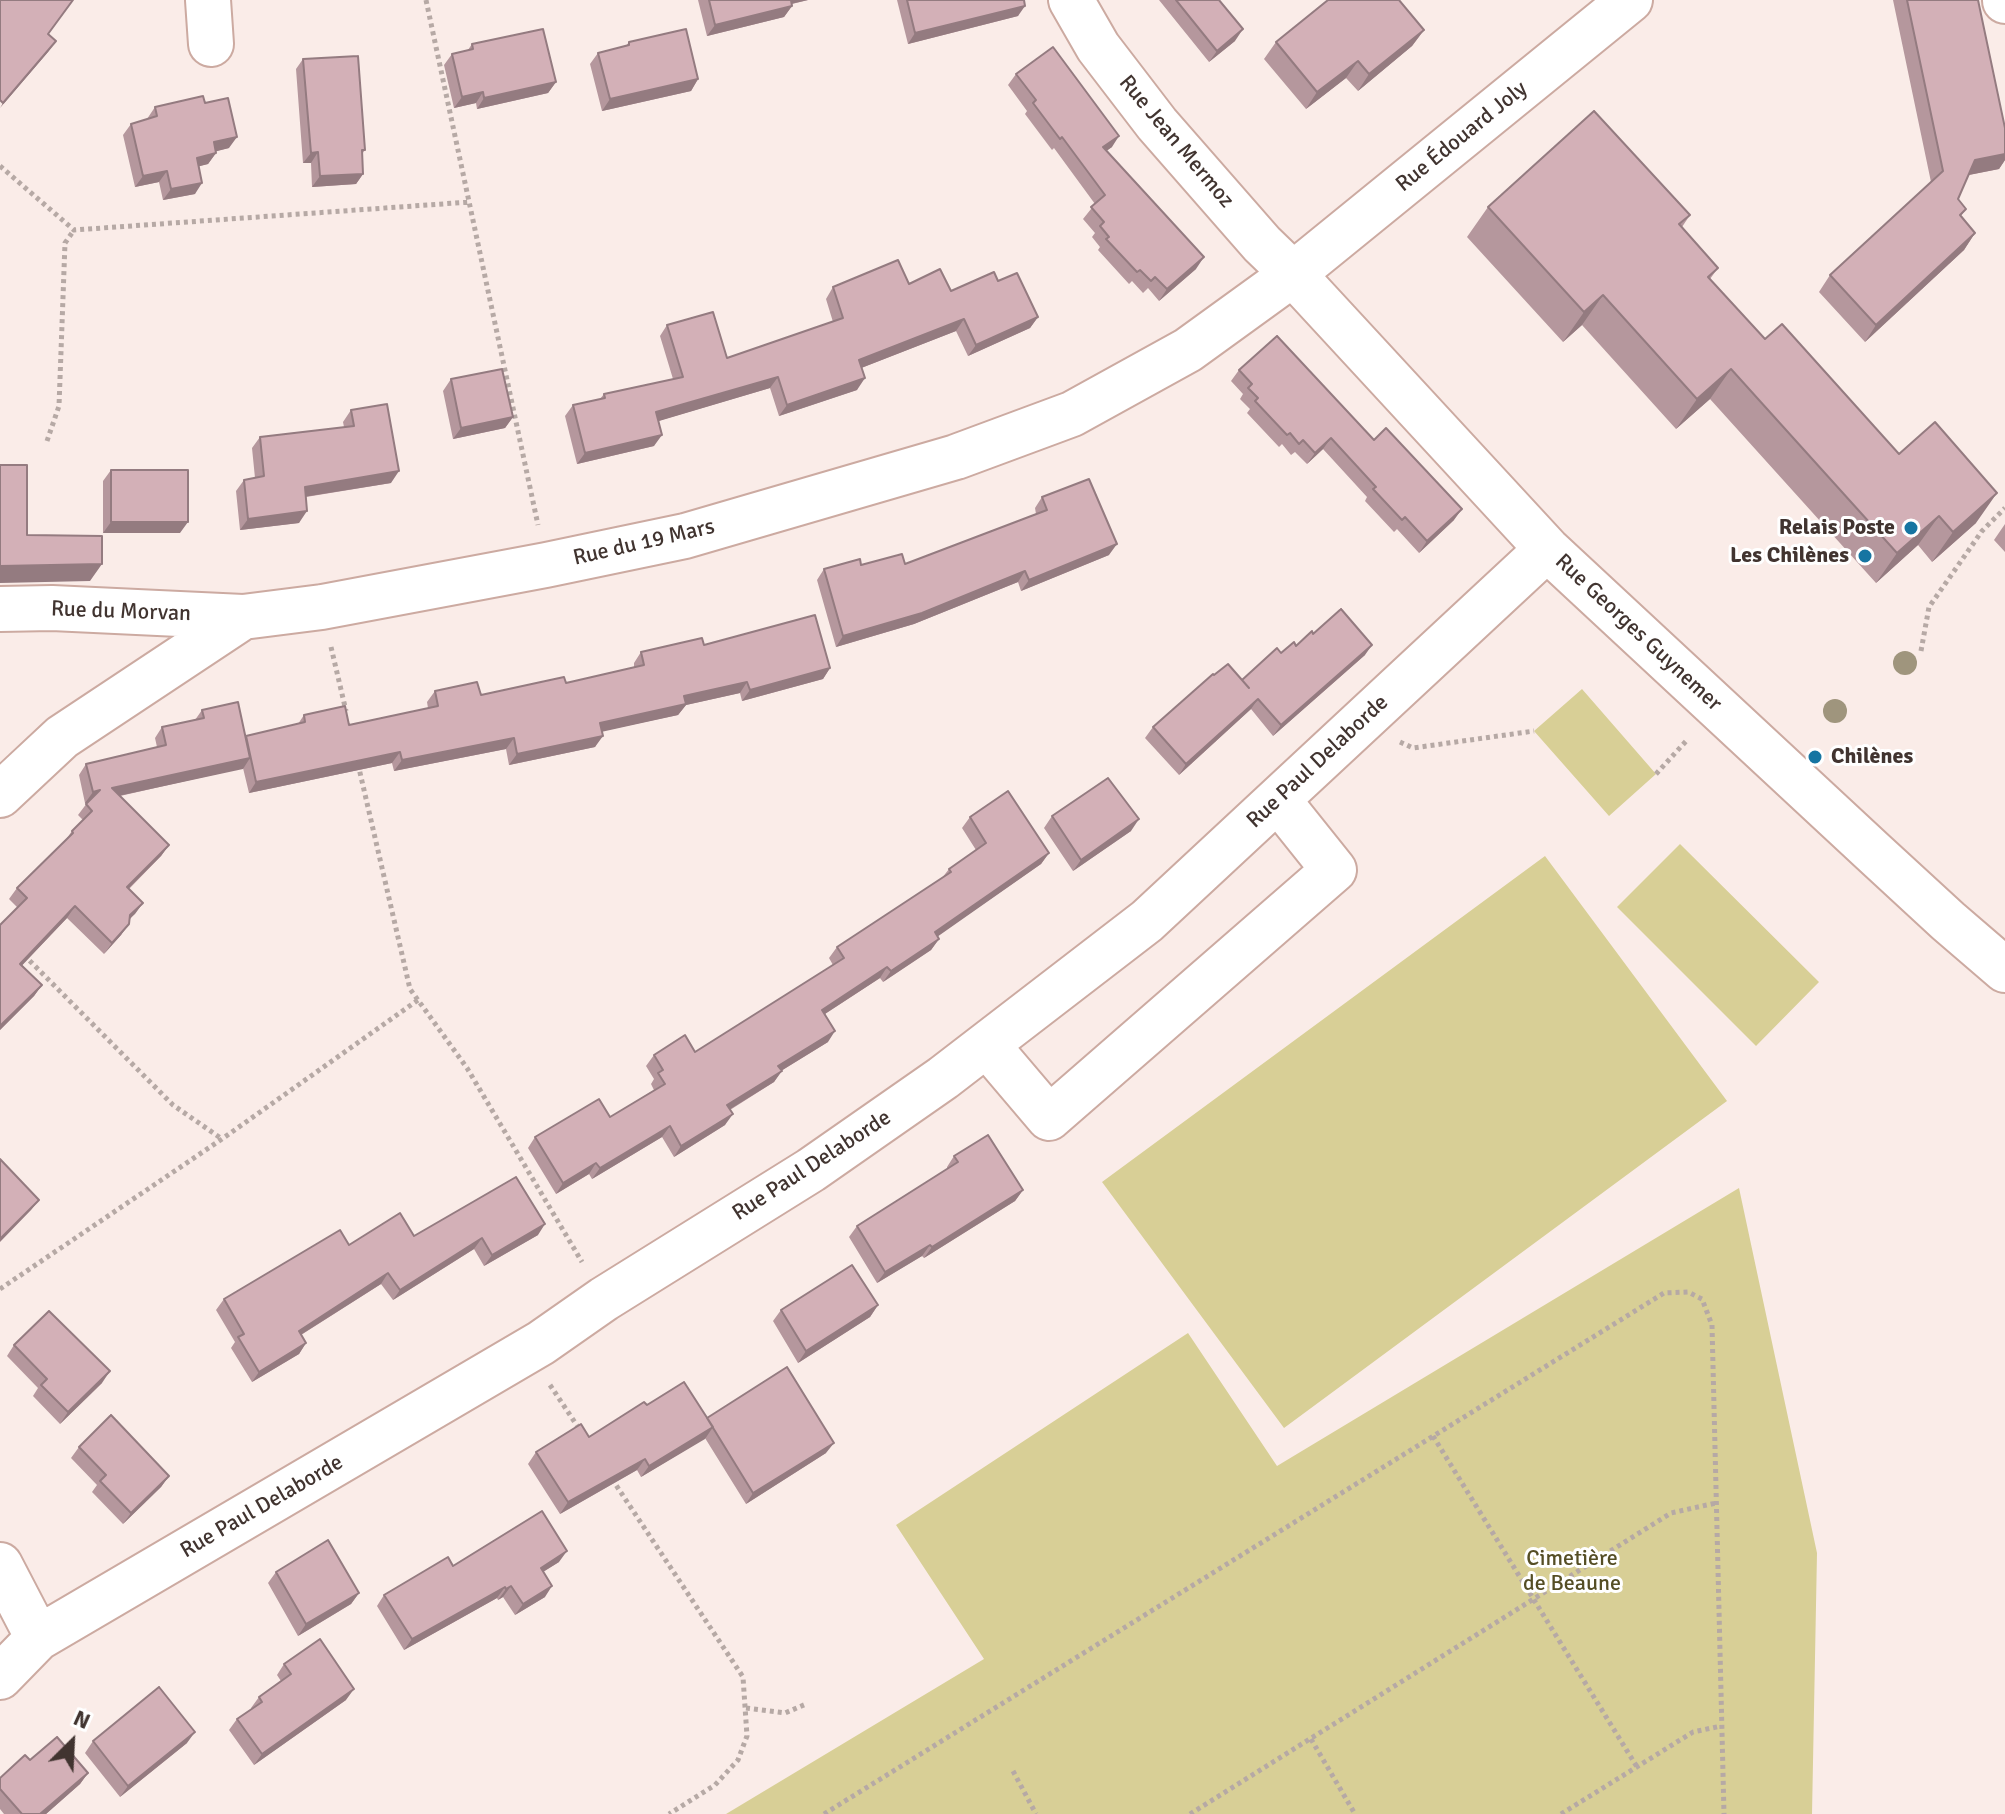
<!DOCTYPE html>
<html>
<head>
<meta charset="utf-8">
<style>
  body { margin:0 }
  #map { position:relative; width:2005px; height:1814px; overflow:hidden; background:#faece8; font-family:Signika,sans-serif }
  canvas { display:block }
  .north { position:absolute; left:32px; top:1702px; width:80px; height:80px; -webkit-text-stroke:6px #fff; paint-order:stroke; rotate:24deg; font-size:22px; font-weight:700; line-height:32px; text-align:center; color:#413430 }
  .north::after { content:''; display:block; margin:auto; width:28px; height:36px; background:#413430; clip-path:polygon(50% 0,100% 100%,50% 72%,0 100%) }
</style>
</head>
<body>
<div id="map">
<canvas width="2005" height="1814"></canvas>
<div class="north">N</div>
</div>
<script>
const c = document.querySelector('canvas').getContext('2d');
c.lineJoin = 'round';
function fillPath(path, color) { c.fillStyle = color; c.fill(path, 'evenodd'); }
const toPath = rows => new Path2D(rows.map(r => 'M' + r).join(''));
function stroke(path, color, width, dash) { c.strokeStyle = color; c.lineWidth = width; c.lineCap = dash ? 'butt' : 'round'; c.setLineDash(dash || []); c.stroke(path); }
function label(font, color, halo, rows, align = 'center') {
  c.font = font + ' Signika,sans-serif'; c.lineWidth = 6; c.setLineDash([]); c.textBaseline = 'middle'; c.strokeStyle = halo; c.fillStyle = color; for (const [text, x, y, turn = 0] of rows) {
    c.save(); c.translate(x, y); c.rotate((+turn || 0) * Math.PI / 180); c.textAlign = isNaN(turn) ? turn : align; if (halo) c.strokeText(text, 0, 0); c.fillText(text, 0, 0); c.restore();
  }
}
fillPath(toPath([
  [1582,689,1656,774,1609,816,1534,731],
  [1680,844,1819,982,1756,1046,1617,907],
  [1545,856,1727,1101,1284,1428,1102,1182],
  [1739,1188,1817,1553,1812,1814,726,1814,984,1659,896,1525,1188,1333,1277,1466]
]), '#d8cf96');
const minor = toPath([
  [208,0,211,44],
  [1071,0,1098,47,1157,124,1262,244,1293,274,1547,549,1872,851,1948,921,2005,970],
  [2005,0,2005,1],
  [0,609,52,608,243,617],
  [0,795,62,737,243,617,322,607,546,565,685,536,956,457,1072,414,1188,350,1293,274,1630,0],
  [987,1045,1049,1118,1334,870,1278,800],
  [0,1565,38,1638],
  [0,1677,38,1638,541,1343,604,1299,811,1170,943,1078,1147,921,1547,549]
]);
stroke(minor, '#ccaaa1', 48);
stroke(toPath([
  [426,0,538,525],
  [0,166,74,230,470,202],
  [47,441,59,406,65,243,74,230],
  [331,647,346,711],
  [1921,651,1929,607,1982,531,2005,508],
  [1400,742,1413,748,1534,731],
  [358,764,410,989,467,1068,582,1262],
  [1656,774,1688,739],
  [24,955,173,1105,222,1139],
  [0,1289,222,1139,418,1000],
  [550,1385,580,1430],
  [1433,1436,1637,1767],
  [612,1479,743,1677,747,1736,738,1760,715,1785,669,1814],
  [746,1708,785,1713,806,1704],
  [1311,1739,1355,1814],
  [1013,1771,1036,1814],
  [824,1814,1664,1293,1688,1292,1702,1299,1712,1325,1724,1814],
  [1190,1814,1671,1513,1716,1503],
  [1561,1814,1693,1732,1721,1726]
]), '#b6a9a5', 5, [4, 4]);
stroke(minor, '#fff', 44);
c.fillStyle = '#9f957d';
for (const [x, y] of [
  [1905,663],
  [1835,711]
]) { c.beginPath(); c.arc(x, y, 12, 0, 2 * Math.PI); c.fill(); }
fillPath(toPath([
  [698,0,808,0,792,4,792,6,784,17,707,36],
  [897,0,1024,0,1018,16,908,44],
  [1159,0,1219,0,1235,41,1209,62],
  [1893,0,1978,0,2005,128,2005,160,1999,169,1968,175,1958,199,1966,209,1961,216,1975,233,1964,250,1865,342,1819,292,1830,275,1931,182],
  [1424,30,1412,46,1358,91,1346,78,1306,109,1264,59,1276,42],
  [629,42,698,79,691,91,602,111,590,64,598,53,626,46],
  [472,44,556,82,548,93,477,109,476,103,454,108,444,65,452,54,468,50],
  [303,59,365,150,362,154,363,174,356,184,312,187,311,163,303,163,296,69],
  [1016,74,1112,147,1106,151,1196,269,1159,301,1148,288,1143,293,1132,281,1129,284,1098,250,1100,247,1092,237,1095,233,1083,219,1095,204,1054,148,1052,150,1025,114,1027,111,1008,85],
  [205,103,229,148,216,151,216,153,208,164,199,166,195,194,163,200,159,182,135,187,123,135,131,124,147,119,155,107],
  [1488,207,1690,215,1682,227,1718,268,1710,279,1765,339,1899,454,1976,523,1932,562,1918,545,1876,583,1710,399,1676,429,1582,325,1563,342,1467,237],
  [998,281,1038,317,1030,328,968,356,956,331,861,368,857,390,779,416,770,388,658,421,654,446,577,464,565,416,573,405,600,399,604,394,673,379,660,336,667,325,727,358,833,322,826,299,833,287,909,284,951,291],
  [1239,370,1374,440,1454,520,1419,553,1397,529,1394,532,1365,501,1367,497,1323,449,1307,464,1295,452,1291,455,1282,444,1279,447,1247,413,1250,409,1240,399,1243,394,1231,381],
  [451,379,513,417,505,428,453,439,443,391],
  [351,410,391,483,306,497,299,523,240,530,236,491,244,480,255,478,252,448,260,437,344,427,343,422],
  [111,470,180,533,103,533,103,481],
  [1042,497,1109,555,1021,591,1018,582,914,624,836,647,817,580,824,569,861,565,905,564,1036,514,1035,508],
  [2005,524,2005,552,1994,540],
  [1313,634,1365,655,1273,736,1251,709,1179,775,1145,738,1153,727,1214,675,1242,680,1281,653,1296,646],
  [704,645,830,668,823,679,742,701,740,693,686,705,678,715,602,731,595,747,509,765,506,749,394,771,392,763,249,793,243,768,120,796,169,845,161,856,129,889,143,903,130,919,121,935,104,954,67,918,22,965,42,985,34,996,0,1030,0,925,18,908,9,899,17,888,65,841,72,831,83,820,78,815,87,803,85,803,79,775,86,764,157,747,155,738,162,727,195,720,202,710,246,737,298,724,304,715,349,725,428,708,427,702,435,691,481,695,566,683,634,667,634,663,641,652],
  [1052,816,1131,831,1073,871,1044,828],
  [970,817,1049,853,1041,864,937,936,939,939,931,950,883,982,880,978,825,1014,828,1042,781,1071,774,1082,730,1110,725,1125,674,1157,662,1137,592,1179,589,1174,556,1194,528,1148,535,1137,610,1117,654,1090,651,1084,654,1079,646,1066,654,1055,695,1052,833,965,829,958,837,947,942,878,949,869,976,850,962,828],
  [954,1156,1023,1190,1015,1201,924,1258,922,1256,877,1283,849,1237,857,1226,947,1169,947,1167],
  [538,1235,484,1266,474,1249,393,1300,381,1284,301,1335,306,1343,299,1354,252,1382,231,1348,235,1342,216,1310,224,1299,349,1245,414,1236],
  [878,1305,870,1317,798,1363,773,1321,781,1310],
  [14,1345,102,1383,60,1424,33,1396,38,1388,7,1356],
  [647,1405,707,1418,826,1453,746,1504,705,1438,641,1477,637,1470,560,1514,528,1464,536,1452,589,1437],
  [79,1447,169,1476,161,1487,123,1524,92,1492,97,1485,71,1458],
  [559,1562,543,1572,545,1597,515,1615,503,1597,498,1600,497,1598,404,1650,377,1606,384,1595,453,1566],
  [276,1572,359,1593,351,1604,298,1636,268,1583],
  [284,1664,346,1700,254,1765,229,1730,237,1719,252,1709,251,1708,259,1697,281,1681,277,1675],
  [93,1741,187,1743,120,1797,85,1753],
  [88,1773,80,1784,46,1814,4,1814,0,1809,0,1778]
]), '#b5979d');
fillPath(toPath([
  [786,0,808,0,782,6],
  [792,6,784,17,707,36,715,25],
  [1025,6,1018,16,908,44,915,33],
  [1243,29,1235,41,1209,62,1217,51],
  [1424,30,1412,46,1358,91,1369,74],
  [56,41,48,52,0,108,3,103],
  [1358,61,1346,78,1306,109,1317,92],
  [698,79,691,91,602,111,610,99],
  [556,82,548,93,477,109,484,98],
  [483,92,476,103,454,108,462,97],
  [1119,136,1112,147,1095,159,1103,147],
  [237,137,229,148,206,154,214,142],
  [318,152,311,163,303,163,311,153],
  [216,153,208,164,189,169,197,158],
  [2005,154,2005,160,1999,169,1964,176,1975,160],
  [167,171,159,182,135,187,143,176],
  [363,174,356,184,312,187,320,176],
  [202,183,195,194,163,200,171,189],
  [1975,233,1964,250,1865,342,1876,325],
  [1204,257,1196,269,1159,301,1167,289],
  [1603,295,1582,325,1563,342,1584,312],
  [1038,317,1030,328,968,356,976,345],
  [964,319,956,331,851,372,859,360],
  [1731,369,1710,399,1676,429,1697,399],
  [778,377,770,388,649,424,656,412],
  [865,378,857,390,779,416,787,405],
  [513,417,505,428,453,439,461,428],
  [662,435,654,446,577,464,585,453],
  [1331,438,1323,449,1307,464,1315,453],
  [399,471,391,483,297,498,305,487],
  [1997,493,1976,523,1932,562,1953,532],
  [1462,509,1454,520,1419,553,1427,541],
  [307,511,299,523,240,530,248,519],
  [1939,516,1918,545,1876,583,1897,553],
  [111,522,188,522,180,533,103,533],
  [1117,544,1109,555,1021,591,1029,580],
  [102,564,90,581,0,583,0,566],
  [1025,571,1018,582,914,624,836,647,843,636],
  [1372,645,1365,655,1273,736,1281,725],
  [830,668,823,679,742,701,750,690],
  [747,682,740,693,686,705,678,715,592,734,600,723,684,696],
  [1258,699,1251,709,1179,775,1186,764],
  [603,736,595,747,509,765,517,754],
  [514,738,506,749,394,771,402,760],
  [400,752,392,763,249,793,256,782],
  [250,758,243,769,104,799,112,788],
  [100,790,92,802,85,803,93,792],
  [1139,819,1131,831,1073,871,1081,860],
  [169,845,161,856,119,898,127,887],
  [1049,853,1041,864,927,944,935,932],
  [143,903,135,914,122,926,130,915],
  [75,906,67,918,13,975,20,964],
  [129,924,121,935,104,954,112,943],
  [939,939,931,950,883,982,891,971],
  [887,967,880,978,814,1021,822,1010],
  [42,985,34,996,0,1030,0,1026],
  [835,1031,828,1042,771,1077,778,1066],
  [782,1071,774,1082,719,1116,727,1105],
  [733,1114,725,1125,674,1157,681,1146],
  [670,1126,662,1137,592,1179,600,1168],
  [596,1163,589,1174,556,1194,563,1183],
  [1023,1190,1015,1201,924,1258,932,1247],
  [39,1200,31,1210,0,1242,0,1239],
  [545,1224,538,1235,484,1266,492,1255],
  [482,1238,474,1249,393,1300,400,1290],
  [930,1245,922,1256,877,1283,885,1272],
  [388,1273,381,1284,291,1341,299,1331],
  [878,1305,870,1317,798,1363,806,1351],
  [306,1343,299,1354,252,1382,259,1372],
  [110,1371,102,1383,60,1424,68,1412],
  [713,1427,705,1439,641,1477,649,1466],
  [834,1443,826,1453,746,1504,753,1493],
  [645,1459,637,1470,560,1514,568,1502],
  [169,1476,161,1487,123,1524,131,1513],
  [567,1551,559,1562,533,1578,541,1568],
  [511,1586,503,1597,498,1600,506,1589],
  [552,1586,545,1597,515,1615,523,1604],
  [505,1587,497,1598,404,1650,412,1639],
  [359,1593,351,1604,298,1636,306,1624],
  [354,1689,346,1700,254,1765,262,1754],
  [195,1732,187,1743,120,1797,128,1786],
  [88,1773,80,1784,46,1814,40,1814]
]), '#947b80');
const building = toPath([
  [0,0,73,0,48,34,56,41,3,103,0,100,0,0],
  [709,0,791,0,792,6,715,25,709,0],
  [907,0,1024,0,1025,6,915,33,907,0],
  [1176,0,1219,0,1243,29,1217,51,1176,0],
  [1328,0,1399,0,1424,30,1369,74,1358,61,1317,92,1276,42,1328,0],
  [1907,0,1978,0,2005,128,2005,154,1975,160,1958,199,1966,209,1960,215,1975,233,1876,325,1830,275,1943,171,1907,0],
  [543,29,556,82,484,98,483,92,462,97,452,54,473,49,472,44,543,29],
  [686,29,698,79,610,99,598,53,629,45,629,42,686,29],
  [1053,47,1119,136,1103,147,1204,257,1167,289,1155,277,1151,281,1140,270,1137,272,1106,239,1109,237,1100,226,1104,222,1091,207,1105,195,1062,137,1060,139,1033,103,1036,100,1016,74,1053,47],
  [358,56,365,150,362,150,363,174,320,176,318,152,311,153,303,59,358,56],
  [203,96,205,103,228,98,237,137,214,142,216,153,197,158,202,183,171,189,167,171,143,176,131,124,157,116,155,107,203,96],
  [1594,111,1690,215,1679,224,1718,268,1708,277,1765,339,1782,324,1899,454,1935,422,1997,493,1953,532,1939,516,1897,553,1731,369,1697,399,1603,295,1584,312,1488,207,1594,111],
  [898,260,909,284,940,269,951,291,994,272,998,281,1017,273,1038,317,976,345,964,319,859,360,865,378,787,405,778,377,656,412,662,435,585,453,573,405,605,398,604,394,683,377,667,325,713,312,727,358,843,318,833,287,898,260],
  [1277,336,1374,440,1386,428,1462,509,1427,541,1405,517,1402,520,1373,489,1376,487,1331,438,1315,453,1303,440,1299,444,1290,433,1287,435,1255,401,1258,398,1248,388,1252,384,1239,370,1277,336],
  [502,369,513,417,461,428,451,379,502,369],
  [387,404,399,471,305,487,307,511,248,519,244,480,264,476,260,437,354,426,351,410,387,404],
  [0,465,27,465,27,535,102,536,102,564,0,566,0,465],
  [111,470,188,470,188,522,111,522,111,470],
  [1089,479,1117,544,1029,580,1025,571,922,613,843,636,824,569,860,559,861,565,902,554,905,564,1047,510,1042,497,1089,479],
  [1341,609,1372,645,1281,725,1258,699,1186,764,1153,727,1213,674,1214,675,1228,664,1249,688,1242,680,1277,648,1281,653,1294,642,1296,646,1312,631,1313,634,1341,609],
  [815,615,830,668,750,690,747,682,684,696,686,704,600,723,603,736,517,754,514,738,402,760,400,752,256,782,246,736,305,722,304,715,345,706,349,725,438,706,435,691,477,682,481,695,564,677,566,683,644,665,641,652,702,638,704,645,815,615],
  [238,702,250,758,112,788,169,845,127,887,143,903,130,915,129,924,112,943,75,906,20,964,42,985,0,1026,0,925,27,898,17,888,73,833,72,831,92,811,86,804,100,790,93,792,86,764,166,745,162,727,204,718,202,710,238,702],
  [1108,778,1139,819,1081,860,1052,816,1108,778],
  [1008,791,1049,853,935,932,939,939,891,971,887,967,822,1010,835,1031,778,1066,782,1071,727,1105,733,1114,681,1146,670,1126,600,1168,596,1163,563,1183,535,1137,599,1099,610,1117,665,1084,658,1073,663,1070,654,1055,685,1035,695,1052,844,958,837,947,951,872,949,869,986,843,970,817,1008,791],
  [988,1135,1023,1190,932,1247,930,1245,885,1272,857,1226,958,1162,954,1156,988,1135],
  [0,1159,39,1200,0,1239,0,1159],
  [516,1177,545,1224,492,1255,482,1238,400,1290,388,1273,299,1331,306,1343,259,1372,238,1337,244,1334,224,1299,340,1230,349,1245,400,1213,414,1236,516,1177],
  [852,1265,878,1305,806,1351,781,1310,852,1265],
  [49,1311,110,1371,68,1412,41,1385,47,1379,14,1345,49,1311],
  [787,1367,834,1443,753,1493,707,1418,787,1367],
  [684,1382,713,1427,649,1466,645,1459,568,1502,536,1452,581,1424,589,1437,644,1402,647,1405,684,1382],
  [111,1415,169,1476,131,1513,100,1481,106,1475,79,1447,111,1415],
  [542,1511,567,1551,541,1568,552,1586,523,1604,511,1586,506,1589,505,1587,412,1639,384,1595,448,1557,453,1566,542,1511],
  [328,1540,359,1593,306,1624,276,1572,328,1540],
  [320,1639,354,1689,262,1754,237,1719,262,1702,259,1697,291,1674,284,1664,320,1639],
  [159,1687,195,1732,128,1786,93,1741,159,1687],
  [57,1737,88,1773,40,1814,22,1814,0,1789,0,1778,25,1755,30,1760,57,1737]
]);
fillPath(building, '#d3b0b7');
stroke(building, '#947b80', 2);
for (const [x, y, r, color] of [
  [1911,528,8,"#1675a2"],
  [1865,556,8,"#1675a2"],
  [1815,757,8,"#1675a2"]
]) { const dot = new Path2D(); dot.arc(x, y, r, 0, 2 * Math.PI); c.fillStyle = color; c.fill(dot); stroke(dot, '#fff', 3); }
label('22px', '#413430', '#fff', [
  ["Rue Édouard Joly",1462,137,-39],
  ["Rue Jean Mermoz",1176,142,50],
  ["Rue du 19 Mars",644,543,-13],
  ["Rue du Morvan",121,612,2],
  ["Rue Georges Guynemer",1638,633,43],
  ["Rue Paul Delaborde",1318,762,-43],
  ["Rue Paul Delaborde",812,1166,-33],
  ["Rue Paul Delaborde",262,1507,-30]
]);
label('bold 22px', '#413430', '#fff', [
  ["Relais Poste",1895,528],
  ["Les Chilènes",1849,556],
  ["Chilènes",1831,757,"left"]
], 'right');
label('22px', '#554e25', '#fff', [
  ["Cimetière",1572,1559],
  ["de Beaune",1572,1584]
]);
</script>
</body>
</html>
